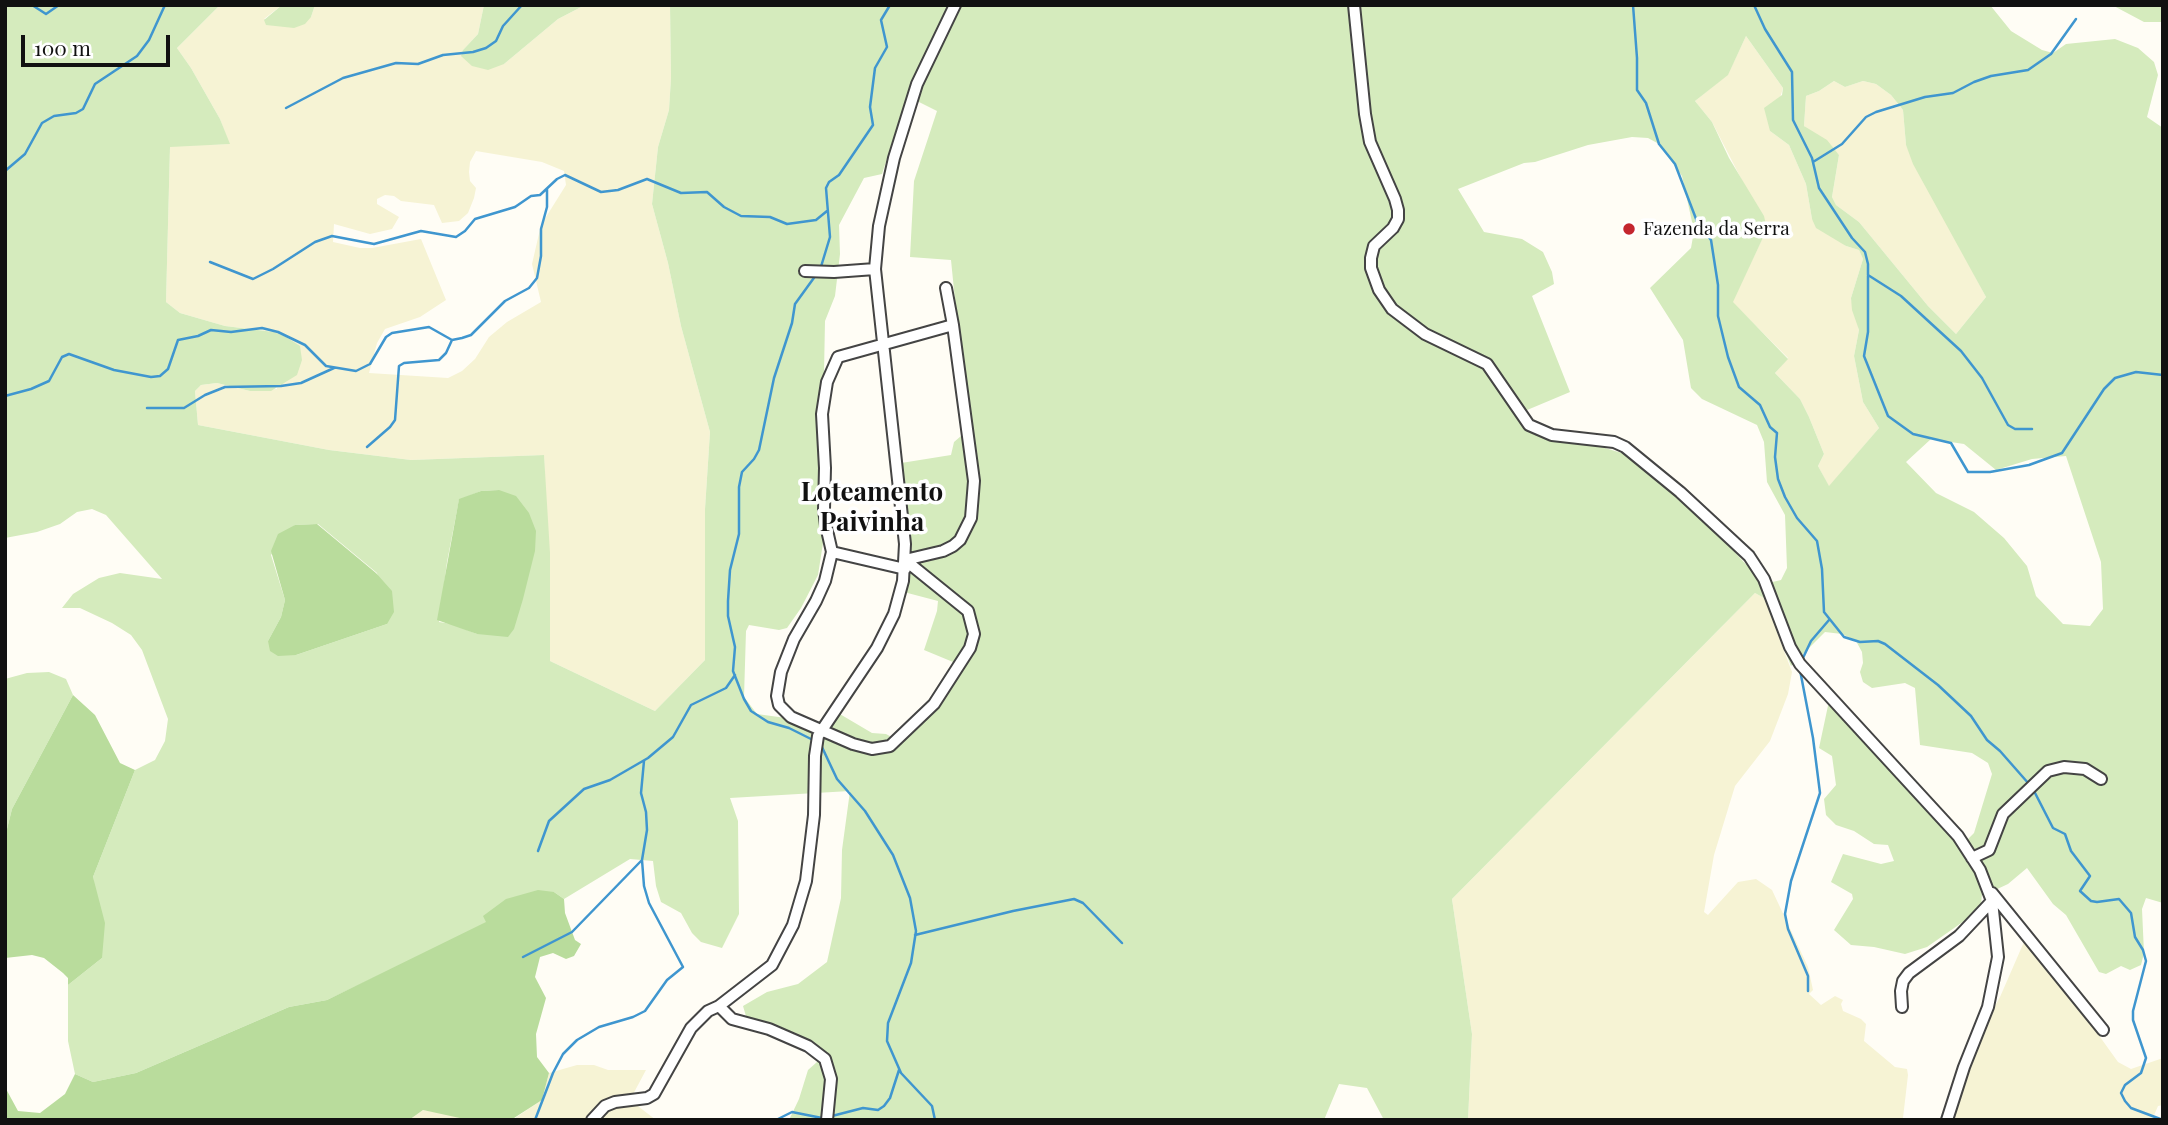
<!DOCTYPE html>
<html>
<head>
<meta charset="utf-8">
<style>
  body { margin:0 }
  #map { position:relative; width:2168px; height:1125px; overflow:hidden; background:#fffdf5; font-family:"Playfair Display",serif }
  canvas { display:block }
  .frame { position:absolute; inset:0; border:7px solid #111; pointer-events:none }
  .scale { position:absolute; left:21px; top:35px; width:149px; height:32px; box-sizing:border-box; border:4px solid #111; border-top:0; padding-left:9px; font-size:21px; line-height:24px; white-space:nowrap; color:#111; -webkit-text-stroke:5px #fff; paint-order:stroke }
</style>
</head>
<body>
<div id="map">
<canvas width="2168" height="1125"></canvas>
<div class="frame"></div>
<div class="scale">100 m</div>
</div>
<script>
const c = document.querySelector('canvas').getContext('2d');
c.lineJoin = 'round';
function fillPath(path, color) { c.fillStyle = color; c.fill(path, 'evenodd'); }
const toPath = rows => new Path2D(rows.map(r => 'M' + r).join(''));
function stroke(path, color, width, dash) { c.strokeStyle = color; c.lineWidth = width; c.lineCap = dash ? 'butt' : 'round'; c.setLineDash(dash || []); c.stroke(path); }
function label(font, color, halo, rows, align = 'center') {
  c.font = font + ' "Playfair Display",serif'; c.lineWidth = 7; c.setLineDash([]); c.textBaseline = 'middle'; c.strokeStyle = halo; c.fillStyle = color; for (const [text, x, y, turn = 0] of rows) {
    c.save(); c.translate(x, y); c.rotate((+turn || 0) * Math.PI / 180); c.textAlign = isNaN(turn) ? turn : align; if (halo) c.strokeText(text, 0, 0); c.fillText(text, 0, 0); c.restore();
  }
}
fillPath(toPath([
  [220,5,282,5,264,19,311,17,315,5,484,5,478,34,463,50,504,64,558,19,585,5,670,5,671,78,669,110,658,147,652,204,668,263,681,326,710,432,705,509,705,660,655,711,550,661,544,455,411,460,329,450,198,425,195,391,201,385,217,383,250,391,277,389,274,332,225,326,180,313,166,302,170,146,229,144,220,119,191,68,177,48],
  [476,151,542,162,564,171,566,185,541,225,532,264,541,302,507,322,489,337,475,359,462,371,448,378,369,373,377,343,385,329,420,317,446,300,421,239,372,248,360,248,333,242,334,224,370,234,392,229,399,217,377,204,377,199,385,195,394,196,401,201,434,205,442,223,459,221,468,213,474,198,476,188,470,181,469,172,470,162],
  [1746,36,1783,88,1770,131,1789,145,1806,184,1812,219,1846,246,1859,250,1863,259,1851,298,1859,330,1854,356,1863,402,1879,428,1829,487,1818,466,1824,454,1809,417,1800,399,1775,373,1788,358,1732,302,1767,229,1712,122,1695,101,1728,74],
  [1834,81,1845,87,1863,81,1876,84,1891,95,1903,110,1906,145,1986,297,1956,334,1928,306,1859,222,1836,205,1832,197,1839,155,1804,126,1806,96,1819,91],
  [1755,593,1764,598,1792,672,1788,694,1770,741,1735,786,1714,855,1704,912,1708,915,1738,882,1756,879,1772,890,1808,967,1813,990,1809,994,1821,1005,1835,996,1843,1000,1841,1004,1843,1011,1861,1019,1866,1024,1864,1041,1895,1067,1907,1069,1908,1075,1903,1118,1468,1120,1472,1034,1452,899],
  [2027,935,2118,1062,2131,1069,2163,1058,2163,1105,2158,1106,2152,1120,1943,1120,1976,1040,2000,997],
  [577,1065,594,1065,608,1070,646,1070,630,1100,656,1120,508,1120,515,1118,542,1100,549,1073],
  [423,1110,448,1114,469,1120,409,1120]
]), '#f6f3d4');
fillPath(toPath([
  [5,5,220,5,177,48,191,68,220,119,230,144,170,147,166,302,180,313,225,326,274,332,286,337,300,346,302,360,297,375,271,391,250,391,217,383,201,385,195,391,198,425,329,450,411,460,544,455,550,553,550,661,655,711,705,660,705,509,710,432,681,326,668,263,652,204,658,147,669,110,671,78,670,5,1990,5,2011,31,2042,50,2053,53,2066,44,2115,39,2138,48,2154,62,2158,75,2147,117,2163,128,2163,903,2146,898,2142,909,2144,953,2141,965,2130,970,2121,966,2106,974,2099,972,2066,915,2053,904,2027,868,2008,884,1993,891,1964,843,1974,833,1992,774,1988,763,1972,753,1920,745,1915,688,1905,683,1872,688,1863,682,1860,672,1863,663,1862,652,1856,641,1842,634,1825,632,1791,666,1764,598,1755,593,1452,899,1472,1034,1468,1120,1384,1120,1367,1088,1339,1084,1324,1120,789,1120,799,1099,808,1070,817,1062,817,1051,748,1023,743,1006,767,992,798,984,827,962,841,898,842,850,850,791,730,798,738,821,739,914,722,948,701,942,692,933,681,913,661,902,656,886,653,861,630,859,564,899,554,892,327,1000,289,1007,136,1073,93,1082,75,1074,68,1041,68,985,102,958,93,877,135,770,155,760,165,741,168,719,142,650,131,635,112,623,80,608,62,608,73,594,99,578,120,573,162,579,106,515,92,509,77,512,60,524,37,532,5,538],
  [1746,36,1783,88,1782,95,1764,108,1770,131,1789,145,1806,184,1812,219,1816,228,1846,246,1859,250,1863,259,1851,298,1852,310,1859,330,1854,356,1863,402,1879,428,1829,486,1818,466,1824,454,1809,417,1800,399,1775,373,1788,359,1733,302,1767,229,1764,216,1729,158,1712,122,1695,101,1728,75],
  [1834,81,1845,87,1863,81,1876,84,1891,95,1903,110,1906,145,1913,164,1986,297,1956,334,1928,306,1859,222,1836,205,1832,197,1839,155,1827,140,1804,126,1806,96,1819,91],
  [907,96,937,111,914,181,910,257,951,260,968,430,954,442,951,455,895,464,902,521,900,591,938,601,937,611,924,650,953,662,929,708,901,742,886,734,872,733,833,710,815,728,793,719,757,714,744,697,746,631,749,625,779,630,787,628,801,608,818,575,828,511,824,373,825,321,835,296,840,254,839,225,864,178,882,174],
  [1632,137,1648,138,1659,144,1682,176,1694,231,1691,248,1650,288,1683,340,1691,388,1702,399,1757,425,1764,442,1767,482,1785,515,1787,568,1781,580,1764,584,1707,522,1625,454,1585,442,1530,431,1520,413,1570,392,1532,296,1554,284,1552,272,1543,252,1522,239,1484,232,1458,189,1524,163,1535,162,1588,145],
  [1931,439,1964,444,1996,470,2032,459,2066,456,2101,562,2103,609,2090,626,2063,624,2036,596,2027,566,2004,538,1974,512,1936,493,1906,462],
  [499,490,477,634,452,624,439,622,447,562,459,500,481,491],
  [318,524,377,573,387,624,296,655,268,641,281,617,285,600,271,555,295,525],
  [282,5,315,5,311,17,305,24,294,28,266,25,264,20],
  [484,5,585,5,558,19,504,64,488,70,472,66,461,56,463,50,478,34],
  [2112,5,2163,5,2163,22,2144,22],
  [49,672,66,679,73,695,12,809,5,837,5,679,27,673],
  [1829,701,1960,847,1976,874,1982,894,1981,905,1977,912,1927,947,1905,954,1874,947,1851,945,1834,930,1853,899,1852,894,1831,882,1843,854,1881,864,1894,861,1888,845,1874,844,1854,831,1836,825,1826,815,1824,799,1836,785,1832,756,1819,748]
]), '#d5ebbd');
fillPath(toPath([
  [499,490,516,496,529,513,536,531,535,551,523,599,514,629,508,637,477,634,437,620,459,499,481,491],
  [317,524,376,573,392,591,394,612,387,624,296,655,278,656,270,651,268,641,281,617,285,600,271,551,278,534,295,525],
  [73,695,95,715,120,763,135,770,93,877,105,923,102,958,68,985,68,978,63,973,44,958,32,955,5,958,5,837,12,809],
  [538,890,554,892,564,899,565,913,575,940,581,944,574,956,566,959,553,953,540,957,535,977,546,998,536,1034,537,1057,549,1073,542,1100,514,1118,469,1120,423,1110,409,1120,5,1120,5,1087,18,1111,40,1113,65,1094,75,1074,93,1082,136,1073,289,1007,327,1000,486,922,483,916,506,899]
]), '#b9dc9c');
stroke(toPath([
  [32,5,46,14,59,5],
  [1633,5,1637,58,1637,90,1646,103,1659,144,1675,164,1698,224,1711,240,1718,285,1718,316,1728,357,1739,387,1760,405,1770,427,1777,433,1775,457,1778,479,1785,497,1797,518,1817,541,1822,569,1824,612,1844,637,1860,642,1878,641,1885,644,1938,685,1971,716,1987,740,2000,751,2029,784],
  [1754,5,1765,29,1792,72,1793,120,1812,158,1819,188,1852,238,1865,252,1868,264,1868,332,1864,356,1888,416,1913,434,1951,443,1968,472,1990,472,2029,465,2062,453,2104,389,2115,378,2136,372,2163,375],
  [286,108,343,78,396,63,418,64,443,55,473,52,486,48,496,41,503,26,522,5],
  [1813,162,1842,144,1866,117,1876,112,1925,97,1953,93,1974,82,1991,76,2028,70,2051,54,2076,19],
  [5,171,25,154,42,123,54,116,76,113,83,109,95,84,137,56,149,40,165,5],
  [210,262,253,279,273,269,315,242,332,236,374,244,421,231,456,237,465,231,475,219,515,207,531,196,540,195,557,179,565,175,601,192,618,190,647,179,681,193,707,192,724,207,741,216,770,217,787,224,816,220,827,211],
  [820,270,830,237,826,188,829,182,839,175,873,125,870,107,875,68,887,47,881,20,890,5],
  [1868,275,1901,296,1961,351,1982,378,2008,425,2015,429,2032,429],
  [5,396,31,389,49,381,62,357,69,354,114,370,151,377,160,376,168,369,178,340,198,336,211,330,231,332,262,328,278,332,305,345,326,366,356,371,370,364,386,337,392,333,429,327,452,340,462,338,471,335,505,301,529,288,537,278,541,256,541,229,547,207,547,189],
  [147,408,184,408,205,395,225,387,281,386,301,383,334,368],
  [367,447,390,427,395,420,399,366,404,363,439,360,446,353,452,340],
  [1802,660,1811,641,1829,620],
  [1800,670,1813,738,1820,793,1791,881,1785,914,1788,929,1808,976,1808,991],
  [815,741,789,728,768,722,751,711,744,699,733,671,735,647,728,616,728,601,730,570,739,534,739,487,742,472,754,459,759,450,774,378,792,323,795,304,816,275],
  [821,745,837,779,865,811,893,855,910,898,916,931,911,963,888,1023,887,1041,901,1073,932,1106,935,1120],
  [2033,789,2053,828,2065,834,2071,851,2090,876,2080,891,2091,901,2097,902,2119,899,2131,913,2135,937,2143,950,2146,961,2133,1011,2133,1020,2146,1058,2141,1073,2125,1085,2121,1093,2125,1101,2131,1108,2163,1120],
  [538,851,549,821,584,789,610,780,648,758,673,737,691,705,726,688,735,675],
  [915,935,1013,911,1074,899,1083,903,1122,943],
  [523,957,572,932,641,861],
  [832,1116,863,1108,878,1110,884,1106,890,1098,899,1070],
  [535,1120,553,1073,563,1054,577,1040,599,1027,633,1017,645,1011,667,980,683,967,649,903,644,886,642,860,647,830,646,812,641,793,644,761],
  [776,1120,792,1112,822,1118]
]), '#3f96cf', 2.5);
const street = toPath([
  [1354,5,1365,114,1370,142,1395,199,1398,210,1398,219,1393,228,1374,246,1371,258,1371,268,1379,290,1392,309,1425,334,1487,364,1529,425,1552,435,1614,442,1625,447,1680,492,1749,556,1764,579,1790,647,1800,664,1958,836,1980,870,1992,901,1998,957,1988,1007,1964,1067,1947,1120],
  [805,271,834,272,875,269],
  [946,288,953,325],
  [953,325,974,481,971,518,960,540,953,546,943,551,905,560,968,611,974,634,970,648,934,704,890,746,872,749,853,744,791,717,779,705,777,696,781,672,794,639,816,601,825,581,832,552,826,526,824,509,825,468,822,414,827,382,838,357,953,325],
  [832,552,905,569],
  [1972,858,1989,850,2003,814,2048,771,2064,767,2085,769,2101,779],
  [1992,893,2103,1030],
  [719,1006,732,1019,769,1029,808,1046,825,1059,831,1079,827,1120],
  [1902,1007,1901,991,1903,981,1909,973,1959,936,1992,901],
  [592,1120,605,1106,615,1102,647,1098,654,1094,691,1028,708,1011,719,1006,772,965,793,925,806,881,814,815,815,756,818,736,877,648,894,614,903,581,905,544,875,269,879,226,894,158,917,84,955,5]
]);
stroke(street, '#444', 14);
stroke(street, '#fff', 10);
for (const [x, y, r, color] of [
  [1629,229,7,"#c4262e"]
]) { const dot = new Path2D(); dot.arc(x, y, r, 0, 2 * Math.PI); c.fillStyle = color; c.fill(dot); stroke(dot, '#fff', 2.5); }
label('19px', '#111', '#fff', [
  ["Fazenda da Serra",1643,229]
], 'left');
label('bold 26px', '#111', '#fff', [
  ["Loteamento",872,493],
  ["Paivinha",872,523]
]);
</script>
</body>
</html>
